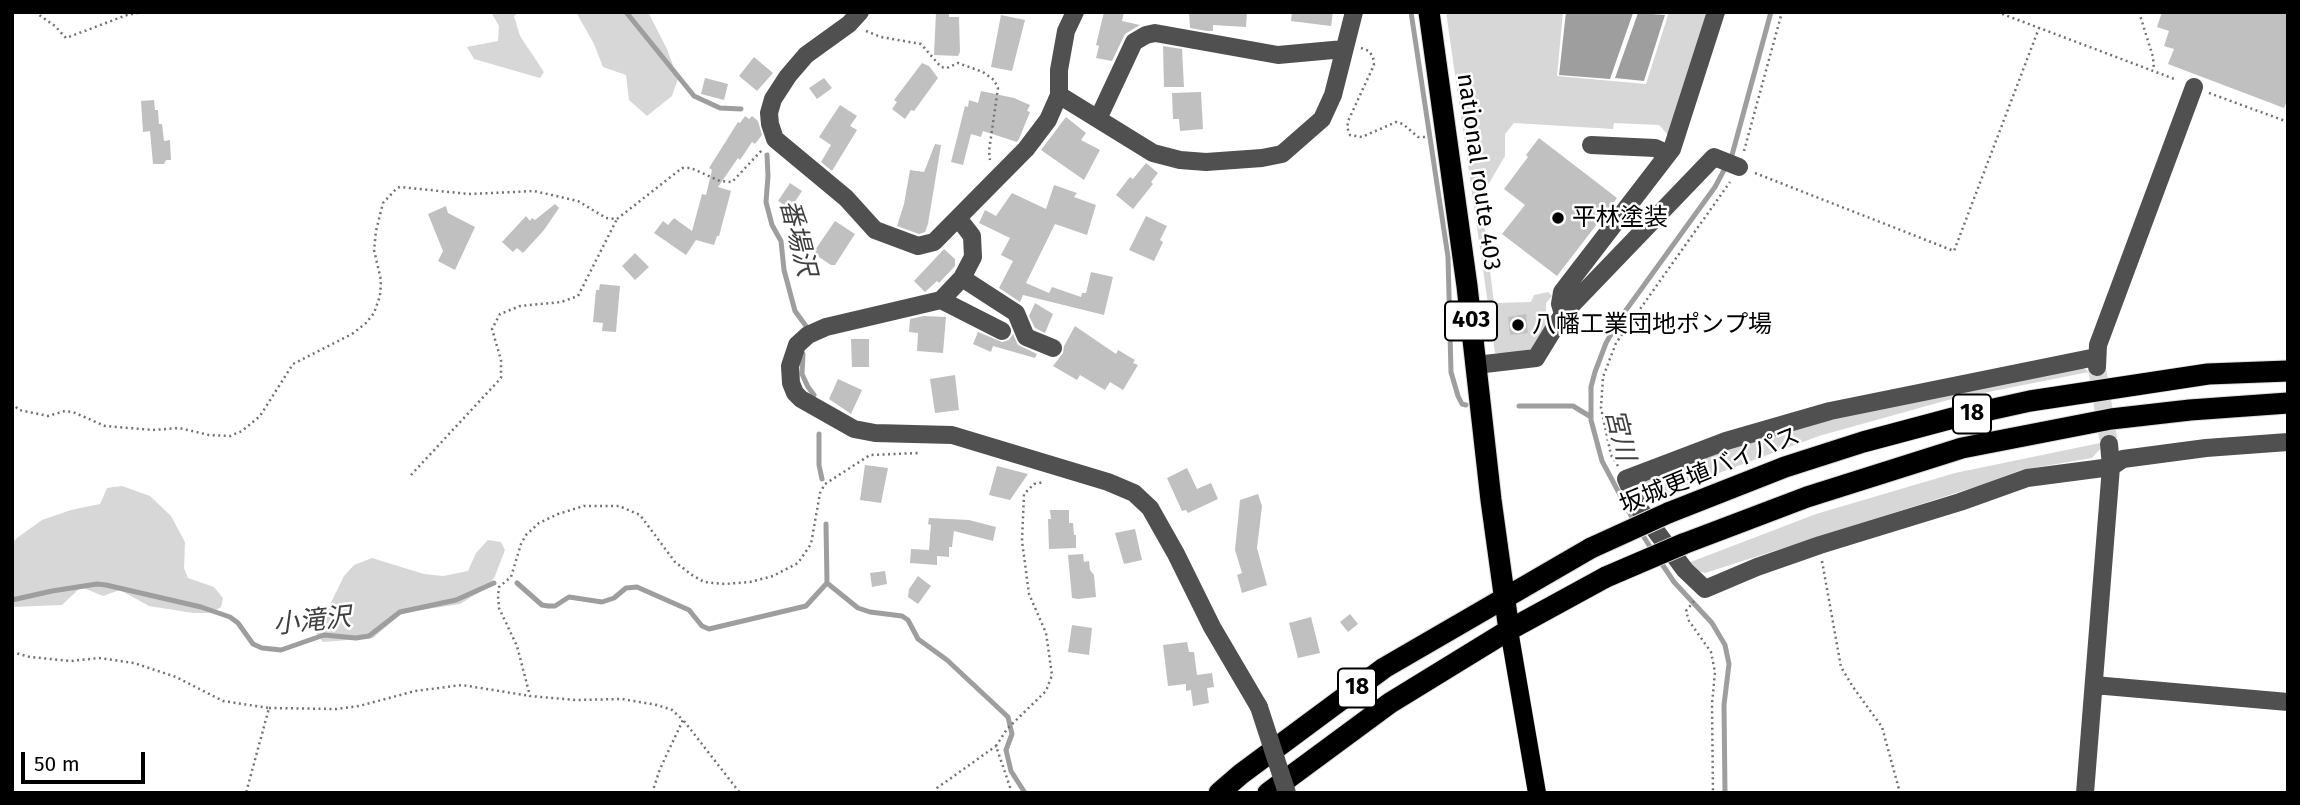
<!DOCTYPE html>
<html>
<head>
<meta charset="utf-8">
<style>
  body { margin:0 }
  #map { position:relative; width:2300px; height:805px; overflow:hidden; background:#fff; font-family:"Fira Sans",sans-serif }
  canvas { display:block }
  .frame { position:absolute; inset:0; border:14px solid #000; pointer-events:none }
  .scale { position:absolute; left:21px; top:752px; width:124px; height:32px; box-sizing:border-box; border:4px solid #000; border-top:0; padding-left:9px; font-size:21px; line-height:24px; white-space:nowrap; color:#000; -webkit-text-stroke:5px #fff; paint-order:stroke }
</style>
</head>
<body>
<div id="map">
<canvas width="2300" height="805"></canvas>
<div class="frame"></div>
<div class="scale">50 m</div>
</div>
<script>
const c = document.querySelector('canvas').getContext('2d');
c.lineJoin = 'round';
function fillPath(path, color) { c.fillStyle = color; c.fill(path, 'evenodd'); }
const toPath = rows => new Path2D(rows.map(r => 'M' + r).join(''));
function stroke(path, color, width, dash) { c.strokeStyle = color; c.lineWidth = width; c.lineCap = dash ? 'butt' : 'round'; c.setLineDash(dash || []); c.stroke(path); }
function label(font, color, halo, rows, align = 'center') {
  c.font = font + ' "Fira Sans","Noto Sans JP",sans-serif'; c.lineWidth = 5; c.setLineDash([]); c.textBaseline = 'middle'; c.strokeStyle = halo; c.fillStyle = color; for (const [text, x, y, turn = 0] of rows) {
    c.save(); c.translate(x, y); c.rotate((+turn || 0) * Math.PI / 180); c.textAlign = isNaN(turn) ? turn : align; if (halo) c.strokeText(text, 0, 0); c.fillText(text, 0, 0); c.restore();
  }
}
fillPath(toPath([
  [491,12,520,12,514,16,520,36,544,72,540,78,474,59,467,47,498,41,499,26],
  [576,12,648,12,667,49,678,79,672,96,647,116,629,100,626,75,603,67,594,44],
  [1446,12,1563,12,1557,76,1646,84,1669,12,1709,12,1668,135,1659,125,1614,123,1613,129,1514,123,1505,134,1505,156,1481,197,1494,303,1531,302,1534,295,1548,292,1552,296,1546,303,1546,330,1533,350,1519,354,1495,353],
  [2083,368,2089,372,1948,400,1819,436,1692,483,1645,503,1641,491,1643,481,1729,449,1832,418],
  [2100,443,2100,449,2092,458,2021,470,1981,485,1705,573,1698,571,1688,563,1816,514,1955,473],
  [122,486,150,496,171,516,185,542,184,568,188,578,214,587,223,598,221,607,211,613,193,613,149,606,120,590,103,596,81,587,62,605,12,607,12,543,17,538,42,520,71,510,100,504,107,488],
  [488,540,501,542,505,550,495,576,488,587,460,604,402,613,373,638,323,642,316,633,344,576,354,565,372,558,424,574,443,576,468,571,476,553]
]), '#d7d7d7');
fillPath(toPath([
  [1566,12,1633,13,1610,79,1559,75],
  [1638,13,1665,15,1644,81,1615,78]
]), '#9e9e9e');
stroke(toPath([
  [626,12,694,96,720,108,741,109],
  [1411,12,1448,257,1451,372,1458,396,1462,404,1466,405],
  [767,155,768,176,766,202,772,225,781,241,784,270,795,311,806,326],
  [803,354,802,374,808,387,814,395],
  [1519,406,1573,406,1591,417],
  [819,434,819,465,822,479],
  [1635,523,1602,461,1591,420,1591,387,1595,372,1606,343,1621,317,1715,187,1732,155,1771,12],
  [826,524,827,583],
  [1640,531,1654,553],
  [1660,561,1674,582,1712,623,1725,645,1729,664,1724,705,1725,793],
  [517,583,542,605,548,606,555,606,569,597,602,602,614,598,626,588,637,587,689,610,702,626,709,629,806,606,827,583],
  [827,583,858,608,870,612,902,616,908,620,918,639,947,660,1008,717,1012,734,1006,750,1011,771,1025,793],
  [12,600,52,591,97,584,106,585,201,607,230,617,238,623,253,644,262,648,281,650,324,635,356,638,369,636,400,612,456,600,494,583]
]), '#9e9e9e', 5);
fillPath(toPath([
  [936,12,949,12,949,17,959,17,960,52,958,56,934,55],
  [1104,12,1124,12,1122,21,1140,25,1125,34,1112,61,1096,58,1099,46,1096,45],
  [1189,12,1247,12,1246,27,1213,25,1213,31,1207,31,1190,28],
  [1292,12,1333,12,1331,26,1291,21],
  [2162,12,2288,12,2288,99,2284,108,2168,64,2174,49,2164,46,2169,31,2157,27],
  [1001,15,1025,20,1012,71,991,67],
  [1163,46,1182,49,1184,87,1164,87],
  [754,57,773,73,757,91,739,76],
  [922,63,929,66,938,78,914,111,911,110,905,119,892,109,897,102,894,100],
  [705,78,728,84,724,100,701,94],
  [824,78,832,88,817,99,809,88],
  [981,91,1014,98,1030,105,1027,111,1030,112,1019,139,1017,142,983,131,981,137,971,134,963,165,951,162,965,106,968,107,969,100,978,103],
  [1201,92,1203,129,1180,131,1179,119,1173,119,1172,93],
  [154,100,155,110,158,110,159,124,162,124,164,141,170,140,171,160,166,160,164,164,153,164,150,131,143,132,141,101],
  [840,105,857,116,850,126,857,130,832,171,821,162,831,145,819,137],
  [745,116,749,119,752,116,758,121,762,135,755,144,752,142,740,160,738,158,718,187,731,191,719,236,717,236,714,245,696,240,686,255,654,233,663,221,668,225,674,218,692,231,702,194,706,195,712,170,709,168,738,122,740,123],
  [1066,117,1086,133,1081,140,1100,150,1084,180,1041,150],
  [1539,138,1617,198,1557,276,1502,234,1525,205,1504,189,1528,157,1526,155],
  [935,144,941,145,928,224,925,232,919,234,897,226,904,204,910,170,924,172],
  [1146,163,1158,173,1151,182,1153,184,1133,209,1116,195,1130,177,1133,179],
  [790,183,802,191,790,209,778,201],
  [1054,185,1077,193,1074,197,1096,205,1087,235,1055,224,1026,283,1049,293,1052,287,1081,297,1082,293,1086,293,1091,272,1113,277,1104,315,1023,295,1020,302,999,288,1013,261,1001,255,1010,238,979,223,985,210,996,216,1012,193,1046,209],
  [555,204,559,208,544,230,523,253,517,248,513,252,502,242,526,216,530,221,532,218,535,220],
  [446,206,448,213,475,227,455,270,438,261,443,251,428,214],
  [1146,216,1167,226,1160,240,1163,242,1154,261,1129,250],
  [835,221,855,234,835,265,831,265,813,253],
  [944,249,955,259,955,266,939,283,937,281,925,292,914,281],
  [635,253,649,267,635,280,622,266],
  [600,284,620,286,616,332,602,331,603,323,593,322,596,290,599,290],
  [1035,303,1053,314,1045,333,1035,328,1029,316],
  [1526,314,1528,333,1510,335,1508,317],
  [924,316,946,317,943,353,917,351,918,333,909,332,910,319],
  [1075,326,1116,354,1118,350,1135,360,1133,363,1138,365,1123,390,1110,382,1105,390,1080,375,1077,380,1053,366,1063,353,1064,346],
  [978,332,1002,342,1009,340,1013,334,1018,345,1037,354,1035,358,993,346,991,352,973,344],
  [851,339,869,339,869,367,852,367],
  [955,375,959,410,935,413,930,379],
  [838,379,862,390,851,414,829,399],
  [865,465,888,468,881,503,860,500],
  [997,466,1028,474,1010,500,989,495],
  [1187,468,1197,489,1211,483,1218,499,1188,513,1186,510,1182,511,1167,478],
  [1258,494,1262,506,1257,548,1267,585,1242,593,1237,575,1242,573,1235,550,1240,500],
  [1050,510,1069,510,1069,523,1073,523,1074,535,1076,535,1076,548,1049,549,1048,519,1051,519],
  [929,518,969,520,996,527,993,541,954,531,952,547,949,547,949,557,937,556,937,565,910,563,911,549,929,550,931,525,928,524],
  [1135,529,1142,560,1124,564,1115,533],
  [1083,554,1084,562,1089,561,1090,570,1094,575,1096,597,1078,599,1072,598,1068,555],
  [885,571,887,584,872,587,870,573],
  [918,576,931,586,918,604,908,597,909,589],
  [1350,614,1358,624,1348,632,1340,622],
  [1311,617,1320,653,1298,658,1289,623],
  [1072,625,1092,628,1089,655,1068,652],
  [1187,642,1189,652,1194,652,1197,675,1212,673,1214,687,1207,688,1209,703,1193,706,1191,690,1186,691,1186,684,1168,686,1163,645]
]), '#c0c0c0');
stroke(toPath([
  [2097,368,2109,444]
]), '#d9d9d9', 18, [18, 9]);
const major = toPath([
  [1509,630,1537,793]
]);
const highway = toPath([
  [1429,12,1467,286,1491,500,1509,630],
  [1668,513,1785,467,1863,442,1953,418,2030,401,2208,374,2288,371],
  [1683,544,1807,497,1962,448,2111,419,2190,410,2288,403],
  [1219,793,1241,774,1384,668,1591,548],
  [1268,793,1390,703,1509,630,1606,577]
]);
stroke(major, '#dbdbdb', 19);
stroke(highway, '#dbdbdb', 23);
stroke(toPath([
  [35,12,55,26,66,38,127,15,143,12],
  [1997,12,2177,80],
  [2139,12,2153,57,2154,70],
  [866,31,881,37,921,44,941,67,947,68,958,63,983,72,994,80,998,88,989,151,990,160],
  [1361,48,1369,51,1373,57,1374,65,1349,119,1347,127,1350,135,1362,137,1396,122,1403,124,1418,137,1427,137],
  [2209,93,2288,122],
  [1744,151,1782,12],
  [1755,173,1954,251,2039,28],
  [12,403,19,410,48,416,65,411,73,412,105,426,153,430,179,428,209,435,230,436,242,431,260,416,293,364,352,334,366,323,374,313,380,296,381,280,374,250,376,231,383,203,397,188,400,187,469,194,534,191,578,201,606,218,617,219,682,168,691,168,720,181,732,182,763,149],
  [1618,466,1611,455,1601,408,1603,377,1616,343,1730,182],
  [411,475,501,378,501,360,492,329,500,314,520,306,561,302,578,296,617,219],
  [1822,561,1841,667,1853,687,1882,727,1900,793],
  [1694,601,1686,611,1689,621,1711,652,1715,672,1712,704,1713,793],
  [12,652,30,657,71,661,99,658,134,663,176,677,223,701,269,708,246,793],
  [269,708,336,709,359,706,415,691,462,685,530,696],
  [684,721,740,793],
  [652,793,660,769,683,720,672,710,657,705,622,699,575,700,530,696,517,646,499,608,498,596,499,587,511,577,521,544,526,535,539,523,558,514,584,506,619,506,640,515,675,562,692,575,704,582,725,584,750,582,773,576,798,563,811,544,820,493,825,484,870,455,920,453],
  [934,793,937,788,996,746],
  [1012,793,996,746,1007,729,1046,691,1052,675,1046,633,1029,594,1022,541,1024,494,1034,484,1044,482]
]), '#727272', 2.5, [2, 3.5]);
stroke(toPath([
  [860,12,849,24,806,55,788,76,773,99,769,113,770,124,775,139,846,198,875,230,918,246,934,242,1026,149,1048,120,1059,95,1059,70,1066,31,1075,12],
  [1059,95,1153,153,1180,160,1206,162,1262,158,1282,154,1322,119,1333,95,1354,12],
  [1098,119,1134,42,1146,35,1155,33,1278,55,1344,49],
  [1591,145,1655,148,1668,154],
  [958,218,972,236,973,257,962,278,941,300,826,327,808,335,797,345,790,366,791,383,795,393,801,399,854,429,875,433,952,435,1108,482,1134,493,1150,508,1176,554,1212,627,1259,707],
  [962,278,1016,313,1026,337,1053,348],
  [941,300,1002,331],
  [1563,314,1714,157,1739,167],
  [2096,357,1830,411,1726,441,1626,479,1638,507,1685,570,1705,589,1757,567,1820,545,1960,502,2027,478,2111,467,2123,459,2206,448,2288,442],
  [1476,365,1536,358,1563,314,1560,304,1562,292,1672,149,1716,12],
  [2097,367,2098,345,2194,87],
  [2094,685,2288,702],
  [2085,793,2111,467,2109,444]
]), '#505050', 18);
stroke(major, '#000', 18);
stroke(highway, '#000', 21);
const highwayBridge = toPath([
  [1591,548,1668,513],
  [1606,577,1683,544]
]);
stroke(highwayBridge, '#dbdbdb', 23, []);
stroke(toPath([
  [1259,707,1287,793]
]), '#505050', 18);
stroke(highwayBridge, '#000', 21);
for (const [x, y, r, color] of [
  [1558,218,7,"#000"],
  [1518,325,7,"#000"]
]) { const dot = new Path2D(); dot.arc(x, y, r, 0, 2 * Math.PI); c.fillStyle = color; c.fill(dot); stroke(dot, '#fff', 2.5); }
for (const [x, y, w] of [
  [1471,321,52],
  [1972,414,38],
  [1357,688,38]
]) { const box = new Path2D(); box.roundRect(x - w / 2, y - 19.5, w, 39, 5); c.fillStyle = '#fff'; c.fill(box); stroke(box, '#000', 2); }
label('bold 23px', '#000', null, [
  ["403",1471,321],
  ["18",1972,414],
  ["18",1357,688]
]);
label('24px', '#000', '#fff', [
  ["national route 403",1478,172,82],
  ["坂城更埴バイパス",1710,471,-22]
]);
label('24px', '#000', '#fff', [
  ["平林塗装",1572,218],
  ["八幡工業団地ポンプ場",1532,325]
], 'left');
label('italic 26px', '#3f3f3f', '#fff', [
  ["番場沢",797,238,76],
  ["宮川",1619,435,76],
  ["小滝沢",312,622,-6]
]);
</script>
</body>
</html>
